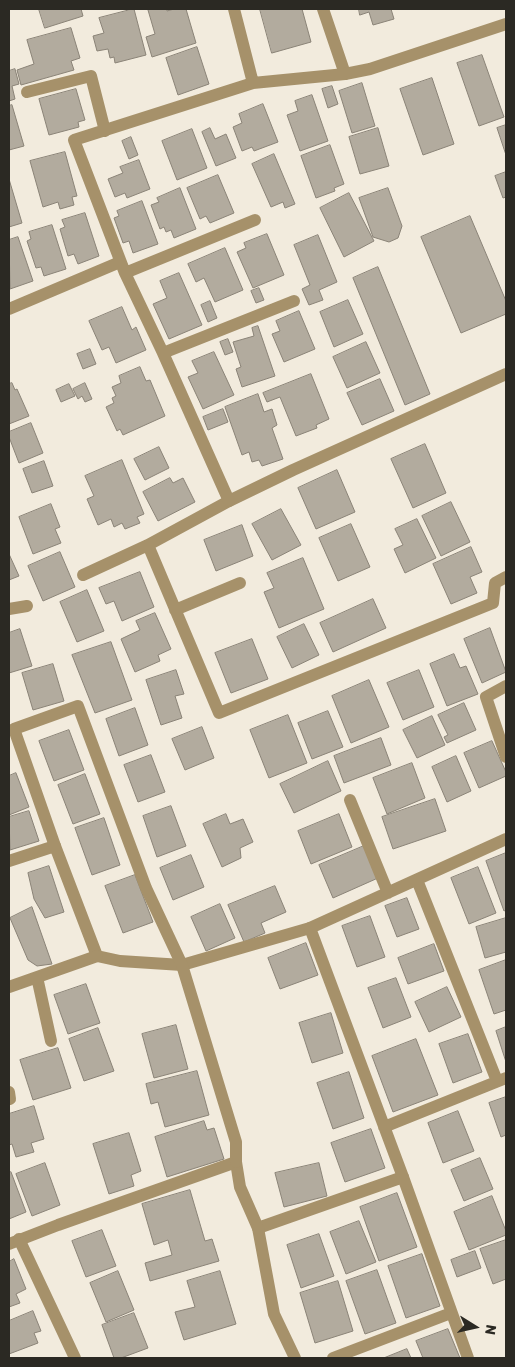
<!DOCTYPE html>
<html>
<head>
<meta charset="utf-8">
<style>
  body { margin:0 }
  #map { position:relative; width:515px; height:1367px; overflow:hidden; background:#f2ebdd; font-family:Rubik,sans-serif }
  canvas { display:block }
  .frame { position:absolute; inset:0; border:10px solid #2b2923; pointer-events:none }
  .north { position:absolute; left:450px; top:1302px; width:50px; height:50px; -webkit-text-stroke:4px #f2ebdd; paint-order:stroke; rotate:100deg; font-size:14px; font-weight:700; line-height:20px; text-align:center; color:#2b2923 }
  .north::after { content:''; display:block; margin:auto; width:18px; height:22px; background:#2b2923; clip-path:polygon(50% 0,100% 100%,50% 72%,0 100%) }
</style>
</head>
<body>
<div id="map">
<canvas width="515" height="1367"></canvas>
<div class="frame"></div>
<div class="north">N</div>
</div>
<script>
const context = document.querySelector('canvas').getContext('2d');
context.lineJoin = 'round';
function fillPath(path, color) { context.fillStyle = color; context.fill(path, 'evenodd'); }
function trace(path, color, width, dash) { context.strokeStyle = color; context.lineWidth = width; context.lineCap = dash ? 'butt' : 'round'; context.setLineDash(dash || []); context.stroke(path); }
const building = new Path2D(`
  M39,9H81L83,16L45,28Z
  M134,9L146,55L115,63L114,57L110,58L108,49L97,51L93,36L104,33L99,18Z
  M152,9H167V11L174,9H186L196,43L152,57L146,37L155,34L148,10Z
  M260,9H302L311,42L272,53Z
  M359,9H391L394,19L373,25L369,12L360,15Z
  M71,28L80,58L71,61L74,70L21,85L17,70L34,64L27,40Z
  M197,47L209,84L178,95L166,58Z
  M482,55L504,117L479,126L457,63Z
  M15,69L19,84L12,86L15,99L9,101V71Z
  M432,78L454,144L423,155L400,89Z
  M362,83L375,126L352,133L339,91Z
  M332,86L338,104L328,108L322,89Z
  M76,89L85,120L78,122L79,127L49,135L39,99Z
  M312,95L328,141L300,151L287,115L298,111L295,101Z
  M263,104L278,142L254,151L252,147L242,151L233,127L242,123L239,114Z
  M12,105L24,146L9,150V106Z
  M506,125V155L497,128Z
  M210,128L215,139L226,134L236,158L216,166L202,132Z
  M378,128L389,166L360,174L349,137Z
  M192,129L207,168L177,180L162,141Z
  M131,137L138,155L129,159L122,141Z
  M330,145L344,184L334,188L335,191L316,198L301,156Z
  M65,152L77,196L72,197L74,205L60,209L58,202L43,207L30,161Z
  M274,154L295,204L285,208L283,202L271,207L252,164Z
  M139,160L150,189L127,198L125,193L115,197L108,179L123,173L120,167Z
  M506,172V197L503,198L495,176Z
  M218,175L234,213L210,223L206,216L200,219L187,188Z
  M9,179L22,223L9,227Z
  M180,188L196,229L174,238L171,230L166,232L164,227L160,229L151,205L159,202L157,198Z
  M388,188L402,226L398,238L389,242L373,237L359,198Z
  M349,193L374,241L344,257L320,208Z
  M142,201L158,244L133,253L129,241L123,243L114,218L119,216L117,211Z
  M85,213L99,256L78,264L74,254L68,256L60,229L65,227L62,220Z
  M470,216L506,301V314L461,333L421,237Z
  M52,225L66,269L44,276L41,267L36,268L27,241L31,239L29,232Z
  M267,234L284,275L253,288L237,252L246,248L244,243Z
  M318,235L337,282L319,290L323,300L309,305L302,289L310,285L294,245Z
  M18,237L33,281L10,289L9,240Z
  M225,248L243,290L215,302L204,278L196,282L188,264Z
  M378,267L430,394L405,405L353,278Z
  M179,273L202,325L169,339L153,304L167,298L160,281Z
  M259,288L264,300L256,303L251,291Z
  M348,300L363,334L334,347L320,312Z
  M210,301L217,318L208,322L201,305Z
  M122,307L132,330L136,327L146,350L116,363L109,347L102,350L89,321Z
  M299,311L315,349L284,362L272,334L280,331L276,321Z
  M258,326L275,376L242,387L236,369L241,367L233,342L254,336L252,328Z
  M228,339L233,352L225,355L220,342Z
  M366,342L380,373L347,388L333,357Z
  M90,349L96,364L83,369L77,354Z
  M214,352L234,395L203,409L188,377L198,373L192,361Z
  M140,367L146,381L150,380L165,416L123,435L120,429L117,431L106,407L114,403L112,398L116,396L112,387L121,383L119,376Z
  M311,374L329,419L316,425L317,428L296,436L280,397L267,402L263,393Z
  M380,379L394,411L362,425L347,393Z
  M12,383L15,390L17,389L29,416L9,424V384Z
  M85,383L92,399L85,402L82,396L78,399L73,389Z
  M69,384L75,396L61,402L56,390Z
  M258,394L264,412L272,409L277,425L272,428L283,459L262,466L259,460L252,462L249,452L242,455L225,407Z
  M223,409L228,422L208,430L203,417Z
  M31,423L43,453L19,463L9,437V432Z
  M425,444L446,493L413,508L391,459Z
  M159,447L169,468L145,480L134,459Z
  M122,460L144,514L137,517L140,523L125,529L122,523L114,527L111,519L98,525L87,499L94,496L85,476Z
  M44,461L53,486L32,493L23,469Z
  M337,470L355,512L316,529L298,488Z
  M170,478L173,483L183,478L195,502L158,521L143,492Z
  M451,502L470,542L441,556L422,516Z
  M51,504L60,527L55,529L61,543L33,554L19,517Z
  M281,509L301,545L272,560L252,524Z
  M417,519L436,558L405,573L394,549L403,545L395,529Z
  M351,524L370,567L338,581L319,538Z
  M242,525L253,556L216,571L204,540Z
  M471,547L482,572L470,577L477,593L451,604L433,564Z
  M60,552L75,587L43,601L28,566Z
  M9,554L19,576L9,580Z
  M303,558L324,609L279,628L264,592L274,588L267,573Z
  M140,572L154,607L122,621L114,601L106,604L99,588Z
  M87,590L104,631L77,642L60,602Z
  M373,599L386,628L333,652L320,623Z
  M155,613L171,649L158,655L160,661L135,672L121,639L140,630L136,621Z
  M304,624L319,655L292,668L277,637Z
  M490,628L506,672L482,683L464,639Z
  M20,629L32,666L9,673V633Z
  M252,639L268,679L231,693L215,653Z
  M111,642L132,700L95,713L72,655Z
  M454,654L460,668L466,666L478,694L447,706L430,664Z
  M53,664L64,701L33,710L22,673Z
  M176,670L184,694L175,696L182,718L161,725L146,680Z
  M419,670L434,707L403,720L387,683Z
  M369,680L389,727L351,743L332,696Z
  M464,703L476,730L447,743L444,737L448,735L438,715Z
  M135,708L148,745L119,756L106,719Z
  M328,711L343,747L312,759L298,723Z
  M288,715L307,763L269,778L250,730Z
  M432,716L445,745L417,758L403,730Z
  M202,727L214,758L185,770L172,739Z
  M69,730L84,770L54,781L39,741Z
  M381,738L391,765L344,783L334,756Z
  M492,741L506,772V776L479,788L464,753Z
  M151,755L165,792L138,802L124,765Z
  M456,756L471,791L447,802L432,767Z
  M328,761L341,791L294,813L280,784Z
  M412,763L425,798L387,814L373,778Z
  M16,773L29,807L9,815V776Z
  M85,774L100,814L73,824L58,785Z
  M435,799L446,831L393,849L382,817Z
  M171,806L186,846L157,857L143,816Z
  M29,811L39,841L10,850L9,817Z
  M226,814L230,824L243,819L253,842L240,848L241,858L222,867L203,824Z
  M339,814L352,847L311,864L298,831Z
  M104,818L120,865L92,875L75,828Z
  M364,846L378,878L333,898L319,865Z
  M506,853V910L504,911L486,861Z
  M191,855L204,887L173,900L160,868Z
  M49,866L64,912L45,918L34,899L28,873Z
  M478,867L496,913L469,924L451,878Z
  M135,875L153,922L123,933L105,886Z
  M275,886L286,912L261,923L265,933L244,942L228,905Z
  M407,898L419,929L397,937L385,906Z
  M220,904L235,938L206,951L191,917Z
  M32,907L52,964L37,966L28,960L10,918Z
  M370,916L385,957L357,967L342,926Z
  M506,918V952L485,958L476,927Z
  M306,943L318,975L280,989L268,958Z
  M434,944L444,971L408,984L398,958Z
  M506,960V1010L494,1014L479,970Z
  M396,978L411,1017L383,1028L368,988Z
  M86,984L100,1023L68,1034L54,995Z
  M447,987L461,1017L429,1032L415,1002Z
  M331,1013L343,1053L312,1063L299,1023Z
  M176,1025L188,1069L154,1078L142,1034Z
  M506,1027V1062L496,1031Z
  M98,1028L114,1071L84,1081L69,1039Z
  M468,1034L482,1072L453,1083L439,1044Z
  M416,1039L438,1095L393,1112L372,1056Z
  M58,1048L71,1088L33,1100L20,1060Z
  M197,1071L209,1115L165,1127L158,1102L151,1104L146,1084Z
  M349,1072L364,1118L333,1129L317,1083Z
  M506,1097V1135L501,1137L489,1103Z
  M34,1106L44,1139L31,1143L34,1152L16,1157L12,1144L9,1145V1114Z
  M458,1111L474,1151L443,1163L428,1123Z
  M204,1121L207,1130L214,1128L224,1159L167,1177L155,1137Z
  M371,1129L385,1168L345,1182L331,1143Z
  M129,1133L141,1171L131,1175L134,1186L109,1194L93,1144Z
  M480,1158L493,1189L464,1201L451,1170Z
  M45,1163L60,1205L32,1216L16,1174Z
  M319,1163L327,1196L284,1207L275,1173Z
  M11,1172L26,1212L9,1219V1173Z
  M190,1190L205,1241L212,1239L219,1261L150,1281L145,1263L172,1255L168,1240L154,1245L142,1204Z
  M397,1193L417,1247L379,1261L360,1207Z
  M492,1196L506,1231V1235L469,1250L454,1212Z
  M359,1221L376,1262L346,1274L330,1232Z
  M102,1230L116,1266L86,1277L72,1241Z
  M319,1234L334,1276L301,1288L287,1245Z
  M506,1240V1279L493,1284L480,1249Z
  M475,1251L481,1268L457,1277L451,1260Z
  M422,1254L440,1306L406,1318L388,1266Z
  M14,1259L26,1289L16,1294L20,1303L9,1307V1262Z
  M377,1270L396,1323L365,1334L346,1281Z
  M118,1271L134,1310L106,1322L90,1283Z
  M220,1271L236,1324L184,1340L175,1312L195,1307L187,1281Z
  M338,1281L353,1331L315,1343L300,1293Z
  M33,1311L41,1331L34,1333L38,1343L9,1354V1321Z
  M134,1313L148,1348L121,1358H114L102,1325Z
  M448,1329L460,1358H423L416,1341Z
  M407,1349L411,1358H384Z`);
fillPath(building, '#b2ab9e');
trace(building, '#8a8377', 1);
trace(new Path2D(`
  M323,9L345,74
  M506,374L293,470L229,501L148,545L219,713L493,603L495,583L506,577
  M83,575L148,545
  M175,610L240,583
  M9,861L55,846L97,956L120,961L182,965L310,928
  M9,1244L58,1225L236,1162L240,1187L258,1228L403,1177`), '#a6916a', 12);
trace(new Path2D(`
  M234,9L253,83
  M27,92L91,76L105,131
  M125,273L255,220
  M9,309L120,262
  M163,353L294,301
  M229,501L163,353L125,273L74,140L253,83L345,74L370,69L506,24
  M9,609L27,606
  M506,686L486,697L506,757
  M350,800L388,893
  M55,846L14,729L78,706L146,888L182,965L236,1142V1162
  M417,880L497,1081
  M37,977L51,1041
  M9,987L97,956
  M9,1092L10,1099
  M384,1127L506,1078
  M258,1228L274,1314L295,1358
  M19,1239L75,1358
  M333,1358L451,1313
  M468,1358L403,1177L310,928L506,839`), '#a6916a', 12);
</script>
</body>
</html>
